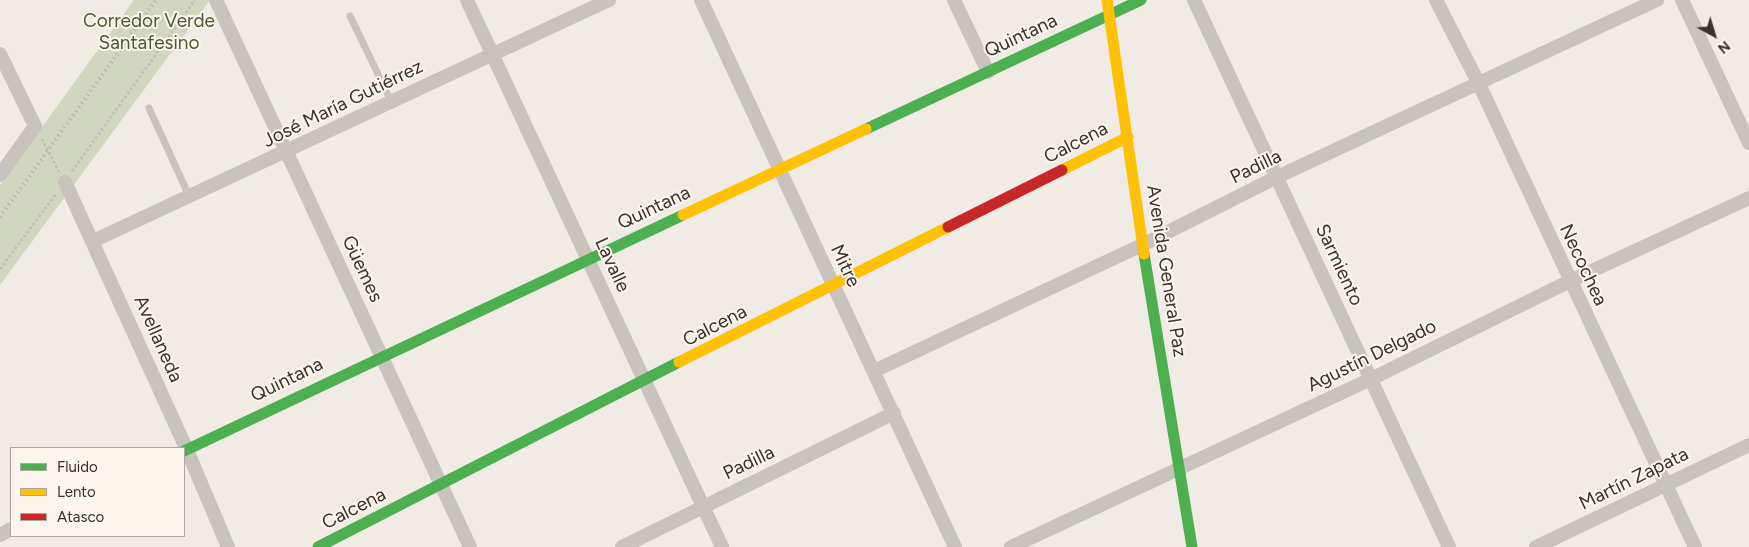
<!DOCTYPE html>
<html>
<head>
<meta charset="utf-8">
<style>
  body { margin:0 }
  #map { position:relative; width:1749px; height:547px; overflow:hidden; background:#f0ebe5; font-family:Figtree,sans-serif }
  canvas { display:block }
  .legend { position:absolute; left:10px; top:447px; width:175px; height:90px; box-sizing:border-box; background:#fbf5ee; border:1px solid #aea6a0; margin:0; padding:6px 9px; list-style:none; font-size:15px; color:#3b302b }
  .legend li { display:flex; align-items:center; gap:10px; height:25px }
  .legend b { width:25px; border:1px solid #aea6a0 }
  .north { position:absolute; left:1689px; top:10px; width:50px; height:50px; -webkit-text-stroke:4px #fbf5ee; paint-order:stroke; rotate:141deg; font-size:14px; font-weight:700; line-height:20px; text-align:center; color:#3b302b }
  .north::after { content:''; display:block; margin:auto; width:18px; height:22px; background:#3b302b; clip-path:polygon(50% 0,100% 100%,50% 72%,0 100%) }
</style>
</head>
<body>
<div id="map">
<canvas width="1749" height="547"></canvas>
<ul class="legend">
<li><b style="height:6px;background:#4caf50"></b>Fluido</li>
<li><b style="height:6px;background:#ffc107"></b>Lento</li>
<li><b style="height:6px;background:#c62828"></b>Atasco</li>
</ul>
<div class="north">N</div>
</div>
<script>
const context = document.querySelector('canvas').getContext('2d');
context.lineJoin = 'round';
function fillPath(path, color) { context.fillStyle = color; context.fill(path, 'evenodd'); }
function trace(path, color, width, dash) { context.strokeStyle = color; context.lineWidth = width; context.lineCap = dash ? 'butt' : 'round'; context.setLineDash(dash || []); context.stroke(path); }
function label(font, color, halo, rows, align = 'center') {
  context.font = font + ' Figtree,sans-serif'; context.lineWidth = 4; context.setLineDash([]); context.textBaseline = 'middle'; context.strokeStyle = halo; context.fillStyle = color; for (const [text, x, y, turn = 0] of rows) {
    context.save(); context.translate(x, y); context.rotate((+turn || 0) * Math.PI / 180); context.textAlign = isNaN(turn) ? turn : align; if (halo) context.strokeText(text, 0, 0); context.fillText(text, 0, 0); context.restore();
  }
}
fillPath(new Path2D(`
  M134,0H210L0,285V185Z`), '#d1d6bf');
trace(new Path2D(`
  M42,139L59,172
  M72,171L195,0
  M0,269L56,194`), '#c2bbb6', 2.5, [2.5, 2.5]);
trace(new Path2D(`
  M350,16L391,101
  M149,108L189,196`), '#c9c3be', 7);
trace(new Path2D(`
  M216,0L470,547
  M467,0L722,547
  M701,0L955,547
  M954,0L988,72
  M1194,0L1449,547
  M1436,0L1479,84L1695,547
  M1682,0L1749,143
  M0,54L35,126L0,175
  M65,182L187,450L228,547
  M93,241C265,162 436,79 609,0
  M874,371L1142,245L1277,177L1657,0
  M0,535L11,529
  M622,547L894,413
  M1011,547L1371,379L1570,281L1749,198
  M1536,547L1749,445`), '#c9c3be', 14);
trace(new Path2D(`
  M866,129L1141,0
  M1144,254L1192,547
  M184,451L683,215
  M318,547L679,362`), '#4caf50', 11);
trace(new Path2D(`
  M1107,0L1144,254
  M1062,170L1128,137
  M683,215L866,129
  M679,362L948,227`), '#ffc107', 11);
trace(new Path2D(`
  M948,227L1062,170`), '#c62828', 11);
trace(new Path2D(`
  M0,217L156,0`), '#b1aca8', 4, [1, 4]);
label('19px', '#4a5a2e', '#fbf5ee', [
  ["Corredor Verde",149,21],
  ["Santafesino",149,43]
]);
label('19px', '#3b302b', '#fbf5ee', [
  ["Quintana",1021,36,-25],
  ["José María Gutiérrez",343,104,-26],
  ["Calcena",1076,143,-27],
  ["Padilla",1256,167,-26],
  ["Quintana",654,208,-25],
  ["Lavalle",612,265,65],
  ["Sarmiento",1339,265,65],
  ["Necochea",1583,265,65],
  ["Mitre",845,266,65],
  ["Güemes",362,269,65],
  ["Avenida General Paz",1166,271,81],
  ["Calcena",715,326,-27],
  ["Avellaneda",158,339,66],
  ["Agustín Delgado",1372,356,-26],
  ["Quintana",287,380,-26],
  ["Padilla",749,463,-26],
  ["Martín Zapata",1634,479,-26],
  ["Calcena",354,509,-27]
]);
</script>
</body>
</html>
